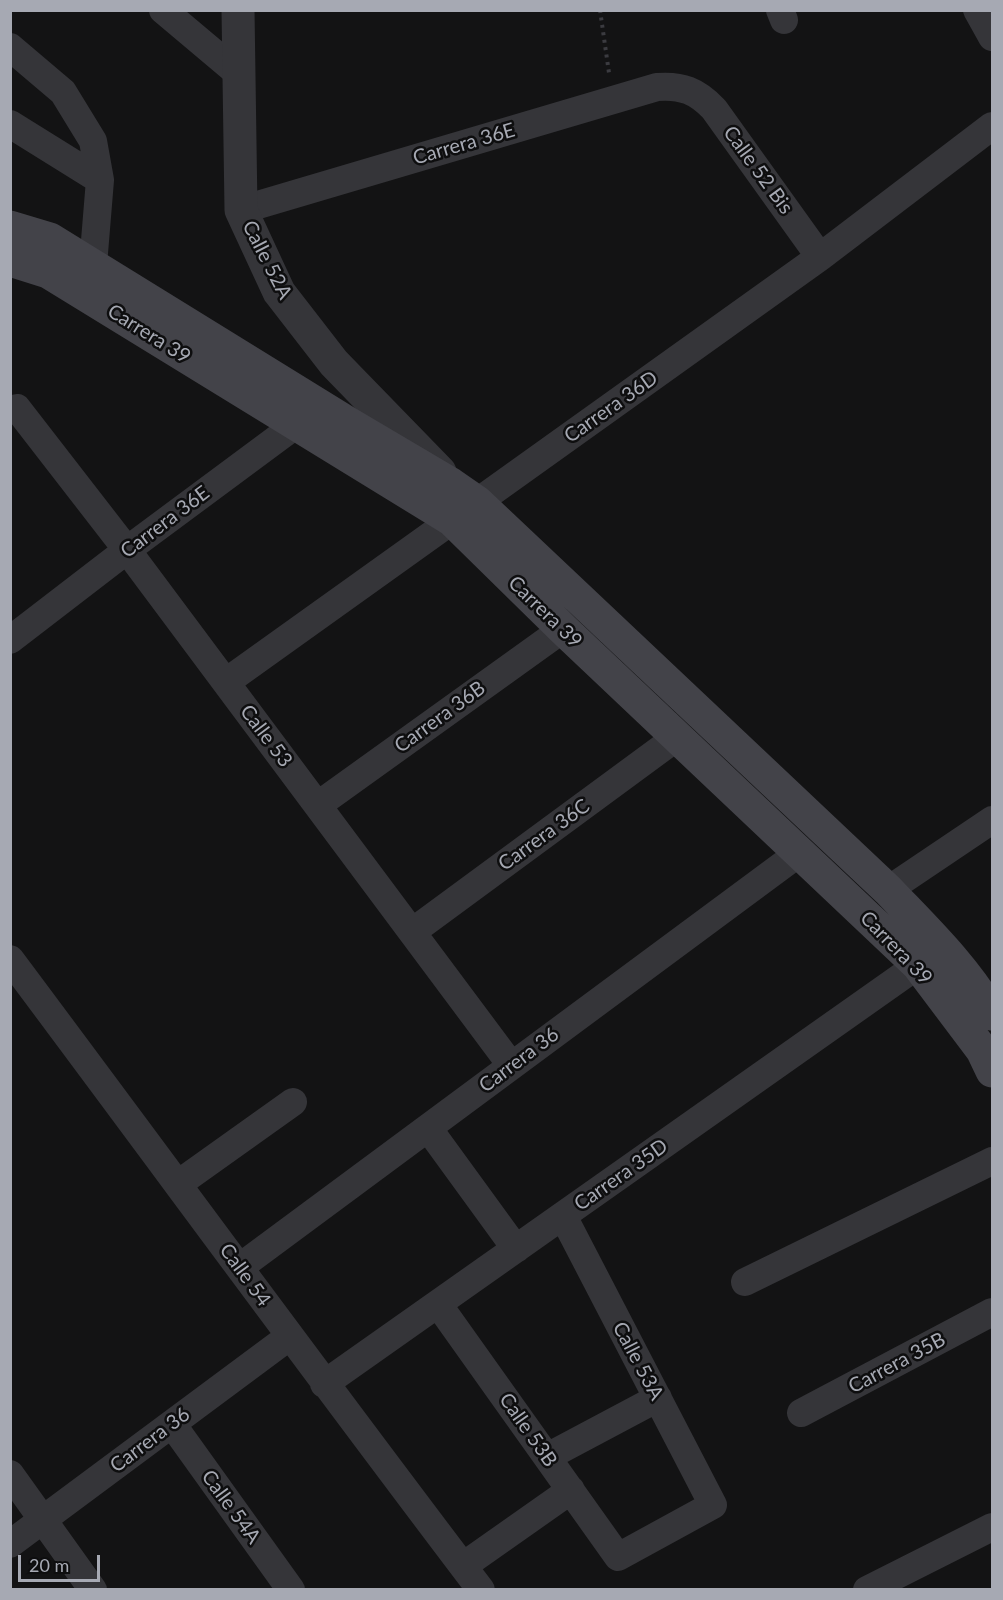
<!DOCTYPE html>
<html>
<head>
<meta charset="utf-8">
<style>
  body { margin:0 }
  #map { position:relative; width:1003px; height:1600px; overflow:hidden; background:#131314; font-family:Lato,sans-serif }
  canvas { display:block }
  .frame { position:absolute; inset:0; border:12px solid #a6a9b3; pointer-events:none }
  .scale { position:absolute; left:18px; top:1555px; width:82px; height:27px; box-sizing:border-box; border:3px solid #a6a9b3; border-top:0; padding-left:8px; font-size:18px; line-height:21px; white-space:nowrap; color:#a6a9b3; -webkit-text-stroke:4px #0e0e0f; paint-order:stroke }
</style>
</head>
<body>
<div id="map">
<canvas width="1003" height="1600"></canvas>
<div class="frame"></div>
<div class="scale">20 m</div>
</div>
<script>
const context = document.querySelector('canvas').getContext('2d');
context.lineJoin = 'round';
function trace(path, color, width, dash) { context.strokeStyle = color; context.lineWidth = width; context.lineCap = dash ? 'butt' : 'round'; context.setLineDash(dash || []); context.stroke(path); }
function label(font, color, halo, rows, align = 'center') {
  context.font = font + ' Lato,sans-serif'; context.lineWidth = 5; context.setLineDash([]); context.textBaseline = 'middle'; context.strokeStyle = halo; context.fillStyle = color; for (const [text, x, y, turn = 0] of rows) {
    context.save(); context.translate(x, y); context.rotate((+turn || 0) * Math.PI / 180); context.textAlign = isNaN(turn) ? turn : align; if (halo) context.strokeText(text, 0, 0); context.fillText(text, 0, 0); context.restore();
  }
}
trace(new Path2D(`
  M600,10L609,73`), '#3b3b40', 4, [3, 4.5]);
trace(new Path2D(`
  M163,10L239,74
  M780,10L784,20
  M977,10L992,37
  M10,47L63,92L93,141L100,180L93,265
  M10,124L100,180
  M241,210L657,87C682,85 697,91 714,109L820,257
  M17,408L127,550L511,1065
  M10,640L127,550L313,412
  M226,682L820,257L992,126
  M318,805L563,629
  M888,890L992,820
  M412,932L677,737
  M10,959C167,1169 322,1381 481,1590
  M428,1128L516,1249
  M178,1184L293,1102
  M240,1267L799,853
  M745,1282L992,1161
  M438,1304L618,1557L713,1505L563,1216
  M324,1384L918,965
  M801,1413L992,1312
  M172,1424L291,1590
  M547,1457L658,1398
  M10,1474L93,1590
  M10,1544L290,1336
  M463,1566L571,1490
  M867,1590L992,1527`), '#353539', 28);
trace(new Path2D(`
  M238,10L241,210L279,292L334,363L440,472`), '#353539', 33);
trace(new Path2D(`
  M10,227L50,239L348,423L451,484L477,502L888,890C925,929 965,967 992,1014
  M10,260L48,272L452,520L563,629L918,965L982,1050L992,1071`), '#434349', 33);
label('20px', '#a6a9b3', '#0e0e0f', [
  ["Carrera 36E",464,144,-16],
  ["Calle 52 Bis",758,170,54],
  ["Calle 52A",267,260,63],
  ["Carrera 39",149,334,32],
  ["Carrera 36D",611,407,-35],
  ["Carrera 36E",165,522,-37],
  ["Carrera 39",545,612,44],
  ["Carrera 36B",440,717,-36],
  ["Calle 53",266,736,53],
  ["Carrera 36C",544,835,-36],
  ["Carrera 39",896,948,46],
  ["Carrera 36",519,1060,-37],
  ["Carrera 35D",621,1175,-35],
  ["Calle 54",245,1275,54],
  ["Calle 53A",638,1361,62],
  ["Carrera 35B",897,1363,-28],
  ["Calle 53B",528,1430,55],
  ["Carrera 36",150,1440,-37],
  ["Calle 54A",231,1507,54]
]);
</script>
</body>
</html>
